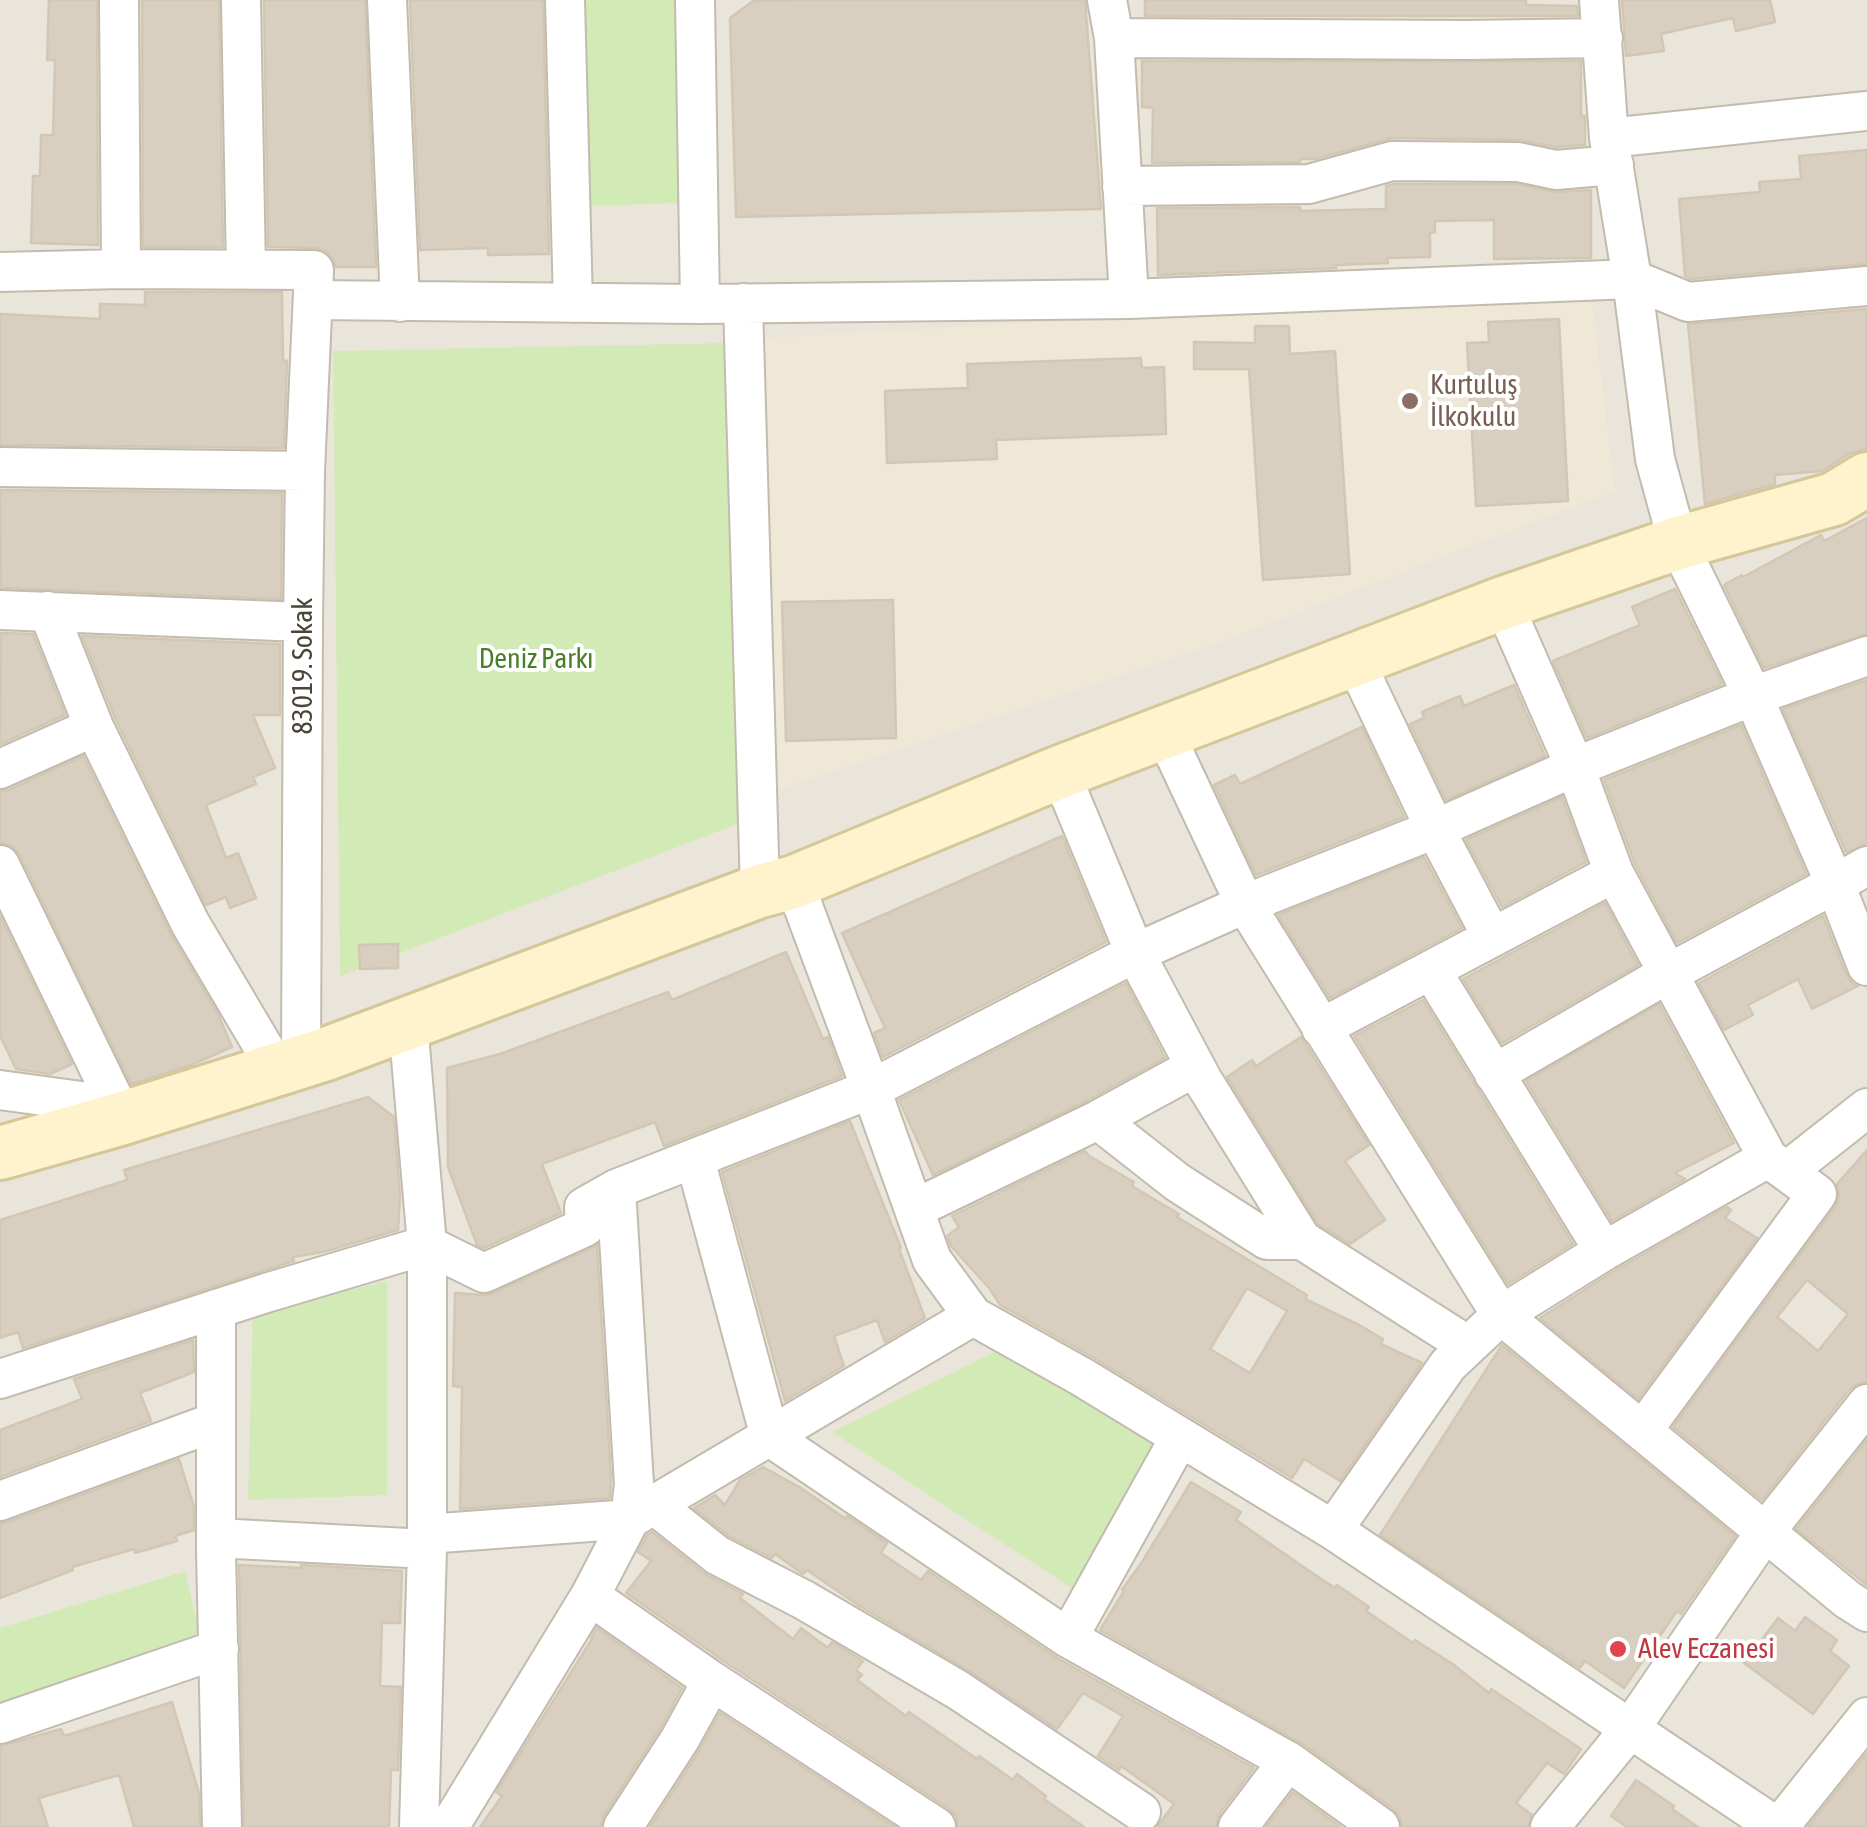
<!DOCTYPE html>
<html>
<head>
<meta charset="utf-8">
<style>
  body { margin:0 }
  canvas { display:block; background:#f6f3ec }
</style>
</head>
<body>
<canvas width="1867" height="1827"></canvas>
<script>
const context = document.querySelector('canvas').getContext('2d');
context.lineJoin = 'round';
function fillPath(path, color) { context.fillStyle = color; context.fill(path, 'evenodd'); }
function trace(path, color, width, dash) { context.strokeStyle = color; context.lineWidth = width; context.lineCap = dash ? 'butt' : 'round'; context.setLineDash(dash || []); context.stroke(path); }
function label(font, color, halo, rows, align = 'center') {
  context.font = font + ' "Asap Condensed",sans-serif'; context.lineWidth = 8; context.setLineDash([]); context.textBaseline = 'middle'; context.strokeStyle = halo; context.fillStyle = color; for (const [text, x, y, turn = 0] of rows) {
    context.save(); context.translate(x, y); context.rotate((+turn || 0) * Math.PI / 180); context.textAlign = isNaN(turn) ? turn : align; if (halo) context.strokeText(text, 0, 0); context.fillText(text, 0, 0); context.restore();
  }
}
fillPath(new Path2D(`
  M0,0H1867V1827H0V1703L200,1632L185,1571L0,1628Z`), '#eae5da');
fillPath(new Path2D(`
  M1591,292L1615,491L1231,638L779,790L764,338Z`), '#efe8d6');
fillPath(new Path2D(`
  M577,0H676L680,203L587,206Z
  M728,343L740,823L340,976L333,351Z
  M387,1281V1495L248,1500L253,1313Z
  M995,1352L1157,1443L1075,1590L832,1432Z
  M185,1571L200,1633L0,1703V1628Z`), '#d2eab5');
const building = new Path2D(`
  M49,0H97L98,245L31,243L33,176H40L41,135H53L55,60H47Z
  M142,0H219L223,247H143Z
  M264,0H365L376,267H336L333,259L326,251L315,248L268,247Z
  M410,0H543L549,254L488,255V248L420,250Z
  M809,0H1085L1101,209L736,217L730,18L753,1Z
  M1145,0H1526V5L1577,6L1578,16H1145Z
  M1622,0H1770L1775,22L1736,31L1733,18L1696,26L1661,34L1664,51L1626,56Z
  M1142,61H1581V116H1585V145L1557,147L1518,140L1392,138L1315,159H1300V162L1152,163L1153,108L1142,107Z
  M1867,150V264L1691,279L1685,276L1679,199L1760,192L1759,182L1801,179L1799,156Z
  M1395,184H1516L1557,192L1591,190V258L1494,259V220L1435,221V232L1430,233V257L1387,258L1388,263L1336,265V268L1158,275L1157,208L1300,207V211L1386,209V186Z
  M145,292H282L283,360L287,361L284,448L0,445V314L100,319V304L145,305Z
  M1867,309V449L1851,453L1822,471L1775,475V484L1705,504L1688,324Z
  M1559,319L1568,501L1476,506L1467,343L1489,342L1488,322Z
  M1255,326H1289L1290,354L1335,351L1350,574L1263,580L1249,369H1194V342L1255,343Z
  M1141,358L1142,368L1164,367L1166,434L996,440L997,459L887,463L885,391L968,388L967,364Z
  M0,490L282,493L281,599L1,588Z
  M1867,518V634L1764,668L1724,585L1742,575L1743,577L1821,535L1824,541Z
  M1675,589L1722,684L1587,738L1553,661L1640,625L1632,607Z
  M893,600L896,738L786,741L782,602Z
  M1,633L33,634L65,715L0,744Z
  M82,636L280,644V715H253L275,768L253,777L256,784L206,805L226,858L238,853L256,898L230,908L226,897L206,905L115,718Z
  M1867,680V844L1846,852L1783,709Z
  M1514,685L1545,756L1446,800L1410,724L1424,718L1422,712L1460,696L1464,706Z
  M1741,725L1806,874L1677,943L1635,864L1604,780Z
  M1362,727L1404,817L1256,875L1214,785L1235,775L1240,784Z
  M83,756L170,933L218,1014L232,1047L191,1065L131,1084L20,855L12,846L0,843V791L9,790Z
  M1562,797L1586,862L1502,907L1466,840Z
  M1062,836L1106,942L883,1057L874,1033L885,1028L842,933Z
  M1424,857L1462,928L1330,998L1278,915Z
  M1605,903L1638,965L1502,1043L1463,979Z
  M0,916L72,1064L50,1074L16,1069L0,1036Z
  M1823,916L1846,974L1852,983L1858,986L1812,1009L1798,979L1748,1005L1753,1015L1724,1030L1699,983Z
  M398,944V968L360,969L359,945Z
  M786,952L823,1039L828,1037L842,1076L664,1146L655,1122L542,1164L561,1213L484,1248L477,1245L448,1167L447,1068L500,1054L668,992L672,1000Z
  M1126,983L1165,1058L1088,1100L933,1175L899,1100Z
  M1423,1000L1573,1244L1508,1284L1354,1036Z
  M1659,1004L1734,1143L1675,1173L1685,1179L1612,1221L1526,1081Z
  M1301,1037L1369,1145L1345,1161L1385,1220L1350,1244L1318,1224L1227,1077L1252,1060L1256,1066Z
  M368,1097L394,1117L400,1196L398,1230L323,1252L293,1257L294,1261L23,1348L18,1332L0,1338V1220L127,1180L124,1170Z
  M850,1121L901,1248L899,1249L925,1318L885,1342L877,1320L834,1336L844,1366L785,1401L722,1172Z
  M1867,1150V1382L1858,1384L1849,1390L1762,1500L1673,1427L1835,1207L1839,1196L1837,1184ZM1807,1280L1848,1314L1818,1351L1777,1317Z
  M1085,1151L1089,1156L1134,1182L1132,1186L1179,1214L1177,1217L1307,1295L1305,1299L1359,1325L1383,1339L1381,1344L1422,1363L1340,1481L1304,1459L1292,1478L1094,1358L1000,1305L990,1289L951,1246L947,1236L959,1227L952,1216ZM1247,1288L1287,1311L1250,1373L1210,1349Z
  M1727,1207L1731,1210L1725,1218L1757,1238L1638,1399L1540,1318L1616,1270Z
  M597,1245L611,1478L610,1498L460,1509L462,1387L453,1386L455,1293L484,1295L493,1293Z
  M193,1340L194,1372L140,1393L151,1421L0,1477V1430L82,1399L74,1379Z
  M1502,1345L1735,1536L1681,1614L1677,1611L1624,1688L1585,1661L1580,1668L1380,1535Z
  M1867,1440V1585L1796,1529Z
  M179,1459L194,1507V1530L175,1536L177,1541L135,1553L134,1549L72,1567L73,1570L0,1598V1523L8,1522Z
  M763,1467L801,1488L846,1519L847,1516L887,1543L881,1553L921,1580L928,1571L1057,1658L1254,1768L1220,1813L1216,1827H1157L1174,1804L1121,1766L1119,1770L1098,1756L1123,1716L1083,1693L1057,1729L969,1671L858,1605L807,1570L803,1574L775,1554L772,1558L729,1536L694,1508L715,1495L725,1505L740,1480Z
  M1191,1482L1241,1512L1236,1520L1302,1566L1335,1588L1337,1585L1369,1607L1366,1611L1413,1643L1415,1640L1454,1665L1489,1693L1491,1689L1581,1749L1564,1774L1547,1763L1516,1803L1532,1815L1528,1827H1402L1400,1817L1393,1809L1301,1743L1100,1630L1124,1591L1122,1590L1142,1562Z
  M652,1532L703,1573L743,1594L740,1598L793,1639L801,1628L828,1648L832,1642L863,1661L856,1670L862,1675L857,1680L906,1716L909,1712L977,1759L979,1756L1013,1780L1017,1774L1046,1796L1044,1799L1084,1827H958L956,1816L948,1808L725,1662L626,1593L651,1561L638,1552L647,1535Z
  M239,1565L301,1568V1565L402,1571L400,1623H382L380,1686L401,1687L398,1770H391L389,1827H244Z
  M1805,1617L1837,1640L1830,1651L1849,1666L1813,1714L1744,1663L1778,1618L1795,1631Z
  M597,1628L682,1688L661,1727L604,1815L601,1827H480L502,1796L496,1792L592,1639L591,1638Z
  M172,1702L199,1793L200,1827H134L119,1775L39,1798L48,1827H0V1746L61,1729L64,1736Z
  M720,1713L895,1827H650L699,1751Z
  M1867,1753V1827H1808L1810,1824Z
  M1636,1780L1674,1806L1672,1809L1698,1827H1627L1611,1816Z
  M1293,1792L1341,1827H1266Z`);
fillPath(building, '#d8cfc1');
trace(building, '#d3c7b4', 2.5);
const street = new Path2D(`
  M119,0L121,269
  M241,0L246,269
  M387,0L400,302
  M565,0L573,303
  M695,0L700,304
  M1107,0L1114,38L1129,299
  M1599,0L1609,138L1632,279L1655,459L1678,543L1753,696L1835,884L1867,866
  M1114,38L1467,40L1603,38
  M1609,138L1867,111
  M1122,186L1309,184L1392,161L1518,162L1556,170L1614,165
  M0,272L121,269L314,270L305,471L303,622L301,1062
  M314,300L700,304L1129,299L1632,279L1688,302L1867,286
  M743,303L760,891
  M0,467L305,471
  M1503,603L1575,767L1614,873L1768,1158L1817,1194L1643,1430
  M0,610L303,622
  M48,611L94,727L190,923L277,1070
  M1354,659L1435,829L1492,937
  M1165,734L1245,904L1501,1315L1848,1600L1867,1612
  M0,769L94,727
  M1060,772L1135,953L1202,1079L1302,1240L1467,1345
  M0,865L123,1118
  M794,882L871,1089L932,1260L973,1316L1082,1377L1333,1530L1777,1827
  M1431,970L1604,1251
  M408,1023L427,1245V1549L419,1827
  M1321,1028L1614,873
  M1494,1074L1669,973L1835,884L1867,966
  M0,1090L118,1106
  M1098,1120L1177,1182L1267,1240H1302
  M695,1159L770,1437L1068,1638L1288,1761L1380,1827
  M1787,1171L1867,1108
  M914,1209L1098,1120L1195,1067
  M216,1309V1551L222,1827
  M0,1379L266,1293L427,1245L484,1273L585,1227L584,1207L616,1189L871,1089L1135,953L1245,904L1435,829L1575,767L1753,696L1867,656
  M0,1501L215,1422
  M653,1504L717,1555L804,1600L958,1690L1141,1812
  M1333,1530L1448,1365L1501,1315L1604,1251L1768,1158
  M427,1534L630,1519L973,1316
  M216,1538L427,1549
  M590,1596L712,1681L936,1827
  M1068,1638L1180,1437
  M0,1724L219,1649
  M449,1827L590,1596L630,1519L634,1484L616,1189
  M623,1827L680,1739L712,1681
  M1238,1827L1288,1761
  M1550,1827L1630,1729L1765,1532L1867,1404
  M1779,1827L1867,1717`);
const secondary = new Path2D(`
  M0,1153L123,1118L326,1054L760,891L794,882L1060,772L1503,603L1678,543L1834,499L1867,479`);
trace(street, '#c2bbae', 42);
trace(secondary, '#d6c79b', 58);
trace(street, '#fff', 38);
trace(secondary, '#fff3cd', 52);
for (const [x, y, r, color] of [
  [1410,401,10,"#8d6e63"],
  [1618,1649,10,"#e0444e"]
]) { const dot = new Path2D(); dot.arc(x, y, r, 0, 2 * Math.PI); context.fillStyle = color; context.fill(dot); trace(dot, '#fff', 4); }
label('28px', '#785e54', '#fff', [
  ["Kurtuluş",1430,385],
  ["İlkokulu",1430,417]
], 'left');
label('28px', '#4a7f2a', '#fff', [
  ["Deniz Parkı",536,659]
]);
label('28px', '#4b4439', '#fff', [
  ["83019. Sokak",303,666,-90]
]);
label('28px', '#be3a42', '#fff', [
  ["Alev Eczanesi",1638,1649]
], 'left');
</script>
</body>
</html>
